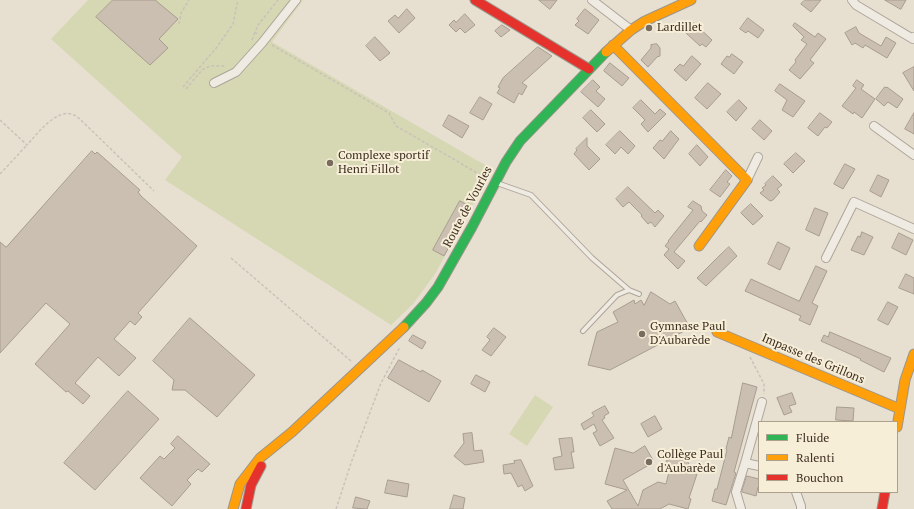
<!DOCTYPE html>
<html>
<head>
<meta charset="utf-8">
<style>
  body { margin:0 }
  #map { position:relative; width:914px; height:509px; overflow:hidden; background:#e7e0d1; font-family:"PT Serif",serif }
  canvas { display:block }
  .legend { position:absolute; left:758px; top:421px; width:140px; height:72px; box-sizing:border-box; background:#f7eed8; border:1px solid #ada18e; margin:0; padding:5px 7px; list-style:none; font-size:12px; color:#3d2e20 }
  .legend li { display:flex; align-items:center; gap:8px; height:20px }
  .legend b { width:20px; border:1px solid #ada18e }
</style>
</head>
<body>
<div id="map">
<canvas width="914" height="509"></canvas>
<ul class="legend">
<li><b style="height:5px;background:#30b455"></b>Fluide</li>
<li><b style="height:5px;background:#ff9f0a"></b>Ralenti</li>
<li><b style="height:5px;background:#e5322d"></b>Bouchon</li>
</ul>
</div>
<script>
const context = document.querySelector('canvas').getContext('2d');
context.lineJoin = 'round';
function fillPath(path, color) { context.fillStyle = color; context.fill(path, 'evenodd'); }
function trace(path, color, width, dash) { context.strokeStyle = color; context.lineWidth = width; context.lineCap = dash ? 'butt' : 'round'; context.setLineDash(dash || []); context.stroke(path); }
function label(font, color, halo, rows, align = 'center') {
  context.font = font + ' "PT Serif",serif'; context.lineWidth = 4; context.setLineDash([]); context.textBaseline = 'middle'; context.strokeStyle = halo; context.fillStyle = color; for (const [text, x, y, turn = 0] of rows) {
    context.save(); context.translate(x, y); context.rotate((+turn || 0) * Math.PI / 180); context.textAlign = isNaN(turn) ? turn : align; if (halo) context.strokeText(text, 0, 0); context.fillText(text, 0, 0); context.restore();
  }
}
fillPath(new Path2D(`
  M88,0H303L272,42L492,169L435,274L413,304L391,325L165,180L182,157L51,39Z
  M535,395L553,407L527,446L509,434Z`), '#d6d7b3');
const building = new Path2D(`
  M113,0H155L178,19L159,39L168,48L150,65L96,17Z
  M539,0H557L550,9Z
  M805,0H821L811,12L801,4Z
  M885,0H906L901,9Z
  M407,9L415,18L399,33L388,21L395,15L398,18Z
  M585,9L599,20L588,34L575,25L579,21L577,19Z
  M465,14L475,25L465,33L460,28L456,32L449,25L454,20L456,22Z
  M748,18L764,30L758,38L748,31L746,33L740,29Z
  M694,23L712,40L706,47L702,44L700,46L686,33Z
  M795,23L815,37L818,33L826,39L810,60L814,63L800,79L789,70L796,62L795,60L807,44L801,40L804,37L793,26Z
  M502,25L510,30L501,37L495,31Z
  M856,27L859,33L881,46L886,37L896,43L887,58L865,45L863,48L855,43L852,45L845,33Z
  M375,37L390,53L380,61L366,46Z
  M657,44L660,48V56L657,57L648,67L641,60L651,48V45Z
  M538,47L552,56L522,83L527,86L522,95L519,93L514,103L497,93L500,88L498,87L503,78Z
  M732,54L743,62L734,74L721,64L727,56L729,57Z
  M692,56L701,64L686,81L674,70L680,64L683,66Z
  M610,63L629,78L622,86L604,71Z
  M914,67V91L903,73Z
  M593,80L600,87L596,91L605,99L598,107L581,92Z
  M857,80L864,85L861,89L875,99L862,118L854,112L853,114L842,106L856,88L853,86Z
  M708,83L721,94L707,109L695,98Z
  M780,84L805,101L793,117L782,110L787,100L775,91Z
  M885,87L886,88L887,87L903,99L897,108L888,102L884,106L876,99Z
  M480,97L492,104L483,120L470,113Z
  M641,100L655,114L660,109L666,114L648,132L641,124L645,120L633,108Z
  M739,100L747,108L736,121L727,112Z
  M591,110L605,124L597,132L583,118Z
  M820,113L832,122L827,128L825,127L818,136L808,128Z
  M914,113V134L905,129Z
  M449,115L469,126L462,138L443,126Z
  M760,120L772,131L764,140L752,129Z
  M620,131L635,146L628,154L621,147L615,154L606,145Z
  M671,131L679,139L664,159L653,148L660,140L662,141Z
  M587,138V146L600,159L589,170L574,154L577,150L576,149Z
  M697,145L708,157L700,166L689,154Z
  M92,151L95,154L97,152L140,190L138,192L141,196L197,246L138,313L142,317L135,325L130,321L114,339L136,358L119,376L98,357L75,383L90,396L83,404L68,391L66,392L35,364L70,324L46,303L0,353V242L6,247Z
  M796,153L805,161L793,173L784,164Z
  M845,164L855,169L843,189L834,184Z
  M726,170L732,176L727,182L730,184L720,197L710,190Z
  M878,175L889,180L881,197L870,191Z
  M773,176L782,185L777,189L780,192L773,200L770,201L760,193L764,190L762,188L766,185L765,184Z
  M628,187L655,213L658,210L664,216L655,227L651,222L648,224L641,216L642,215L629,202L623,207L616,199Z
  M460,201L471,207L444,256L433,250Z
  M693,201L701,206L702,211L707,215L701,222L700,221L674,252L685,261L678,269L664,255L669,249L665,246L669,241H668L693,210L688,207Z
  M751,204L763,216L753,225L741,213Z
  M815,208L828,213L819,236L806,230Z
  M862,232L873,237L864,255L851,250L858,236L860,237Z
  M899,233L913,240L906,255L892,248Z
  M778,242L790,248L780,270L768,264Z
  M729,247L737,256L706,286L697,278L717,258Z
  M816,266L827,271L812,303L818,306L810,325L799,320L801,316L745,291L751,279L799,301Z
  M906,274L914,278V294L899,288Z
  M651,292L670,304L675,301L690,328L610,370L588,365L597,332L618,322L613,312L634,300L635,304L641,300L644,305Z
  M888,302L898,307L888,325L878,320Z
  M190,318L255,375L217,417L185,390H172L174,380L153,361Z
  M494,328L506,337L491,356L482,350L490,340L487,337Z
  M830,332L891,358L884,372L860,360L861,359L821,341L824,335L828,337Z
  M413,335L426,342L422,349L409,341Z
  M399,360L421,372L422,370L441,381L429,402L388,378Z
  M476,375L490,382L485,392L471,384Z
  M743,383L757,387L734,472L736,473L726,505L712,501L715,489H717L727,450L726,449L729,437L731,438Z
  M128,391L159,419L95,490L64,463Z
  M792,393L796,404L789,406L792,412L784,415L777,398Z
  M605,406L609,413L604,416L605,418L602,420L614,438L600,446L593,433L597,431L594,424L584,430L581,424L594,416L592,413Z
  M837,407L854,408L853,421L836,420Z
  M655,416L662,429L648,437L641,424Z
  M472,433L474,451L482,450L484,462L465,465L454,456L464,443L463,434Z
  M178,436L210,464L202,472L198,469L187,480L191,484L172,506L140,478L160,456L164,459L175,448L171,444Z
  M572,438L574,452H571L574,468L555,470L553,458L562,456L559,439Z
  M645,446L653,460L648,463L649,465L623,480L638,506L643,490L658,482L666,484L670,468L666,461L682,452L693,471H696L695,474H697L689,498L691,499L688,509L669,504L660,509H612L607,501L627,490L605,484L615,448L633,453Z
  M521,460L533,486L525,491L522,485L518,487L511,473L504,474L503,465L515,463L514,461Z
  M747,476L759,479V487H758L756,496L742,492Z
  M388,480L409,484L407,497L385,493Z
  M454,495L465,498L463,509H450Z
  M356,497L370,501L367,509L353,508Z`);
fillPath(building, '#cbbfb2');
trace(building, '#a89c90', 1);
const lane = new Path2D(`
  M497,183L531,195L592,258L629,290L639,294
  M583,331L617,295L629,290`);
const street = new Path2D(`
  M592,0L631,30
  M852,0L856,5L913,39L914,37
  M214,83L236,72L262,43L296,0
  M874,126L914,155
  M747,180L758,157
  M826,258L854,202L914,229
  M745,463L762,402
  M796,492L801,506V509
  M741,509L736,492L745,463L759,466`);
const fast = new Path2D(`
  M404,327L426,303L438,287L472,227L506,162L520,141L606,52`);
const slow = new Path2D(`
  M613,45L747,180L699,246
  M606,52L631,30L645,21L691,0
  M717,332L900,409
  M897,427L905,380L914,354
  M233,509L240,484L260,458L292,432L404,327`);
const jam = new Path2D(`
  M475,0L589,69
  M246,509L251,485L261,466
  M882,509L885,492`);
trace(lane, '#ada599', 6);
trace(street, '#ada599', 10);
trace(fast, '#9c958a', 11);
trace(slow, '#9c958a', 11);
trace(jam, '#9c958a', 11);
trace(new Path2D(`
  M179,24L181,13L189,0
  M257,34L255,32L258,25L278,0
  M252,40L255,32
  M272,45L389,113L396,126L486,178
  M183,87L217,47L233,24L238,0
  M186,89L202,70L210,66H226
  M0,120L27,145C37,134 57,107 74,115C78,117 81,120 84,123L154,191
  M0,174L27,145
  M231,258L351,361
  M750,357L764,384V394
  M336,509L351,463L381,383L400,347`), '#c8c2b9', 1.5, [3, 2]);
trace(lane, '#efebe3', 4);
trace(street, '#efebe3', 8);
trace(fast, '#30b455', 9);
trace(slow, '#ff9f0a', 9);
trace(jam, '#e5322d', 9);
for (const [x, y, r, color] of [
  [649,28,4,"#786c5e"],
  [330,163,4,"#786c5e"],
  [642,334,4,"#786c5e"],
  [649,462,4,"#786c5e"]
]) { const dot = new Path2D(); dot.arc(x, y, r, 0, 2 * Math.PI); context.fillStyle = color; context.fill(dot); trace(dot, '#f7eed8', 1.5); }
label('12px', '#3d2e20', '#f7eed8', [
  ["Lardillet",657,28],
  ["Complexe sportif",338,156],
  ["Henri Fillot",338,170],
  ["Gymnase Paul",650,327],
  ["D'Aubarède",650,341],
  ["Collège Paul",657,455],
  ["d'Aubarède",657,469]
], 'left');
label('12px', '#3d2e20', '#f7eed8', [
  ["Route de Vourles",468,207,-62],
  ["Impasse des Grillons",813,359,23]
]);
</script>
</body>
</html>
